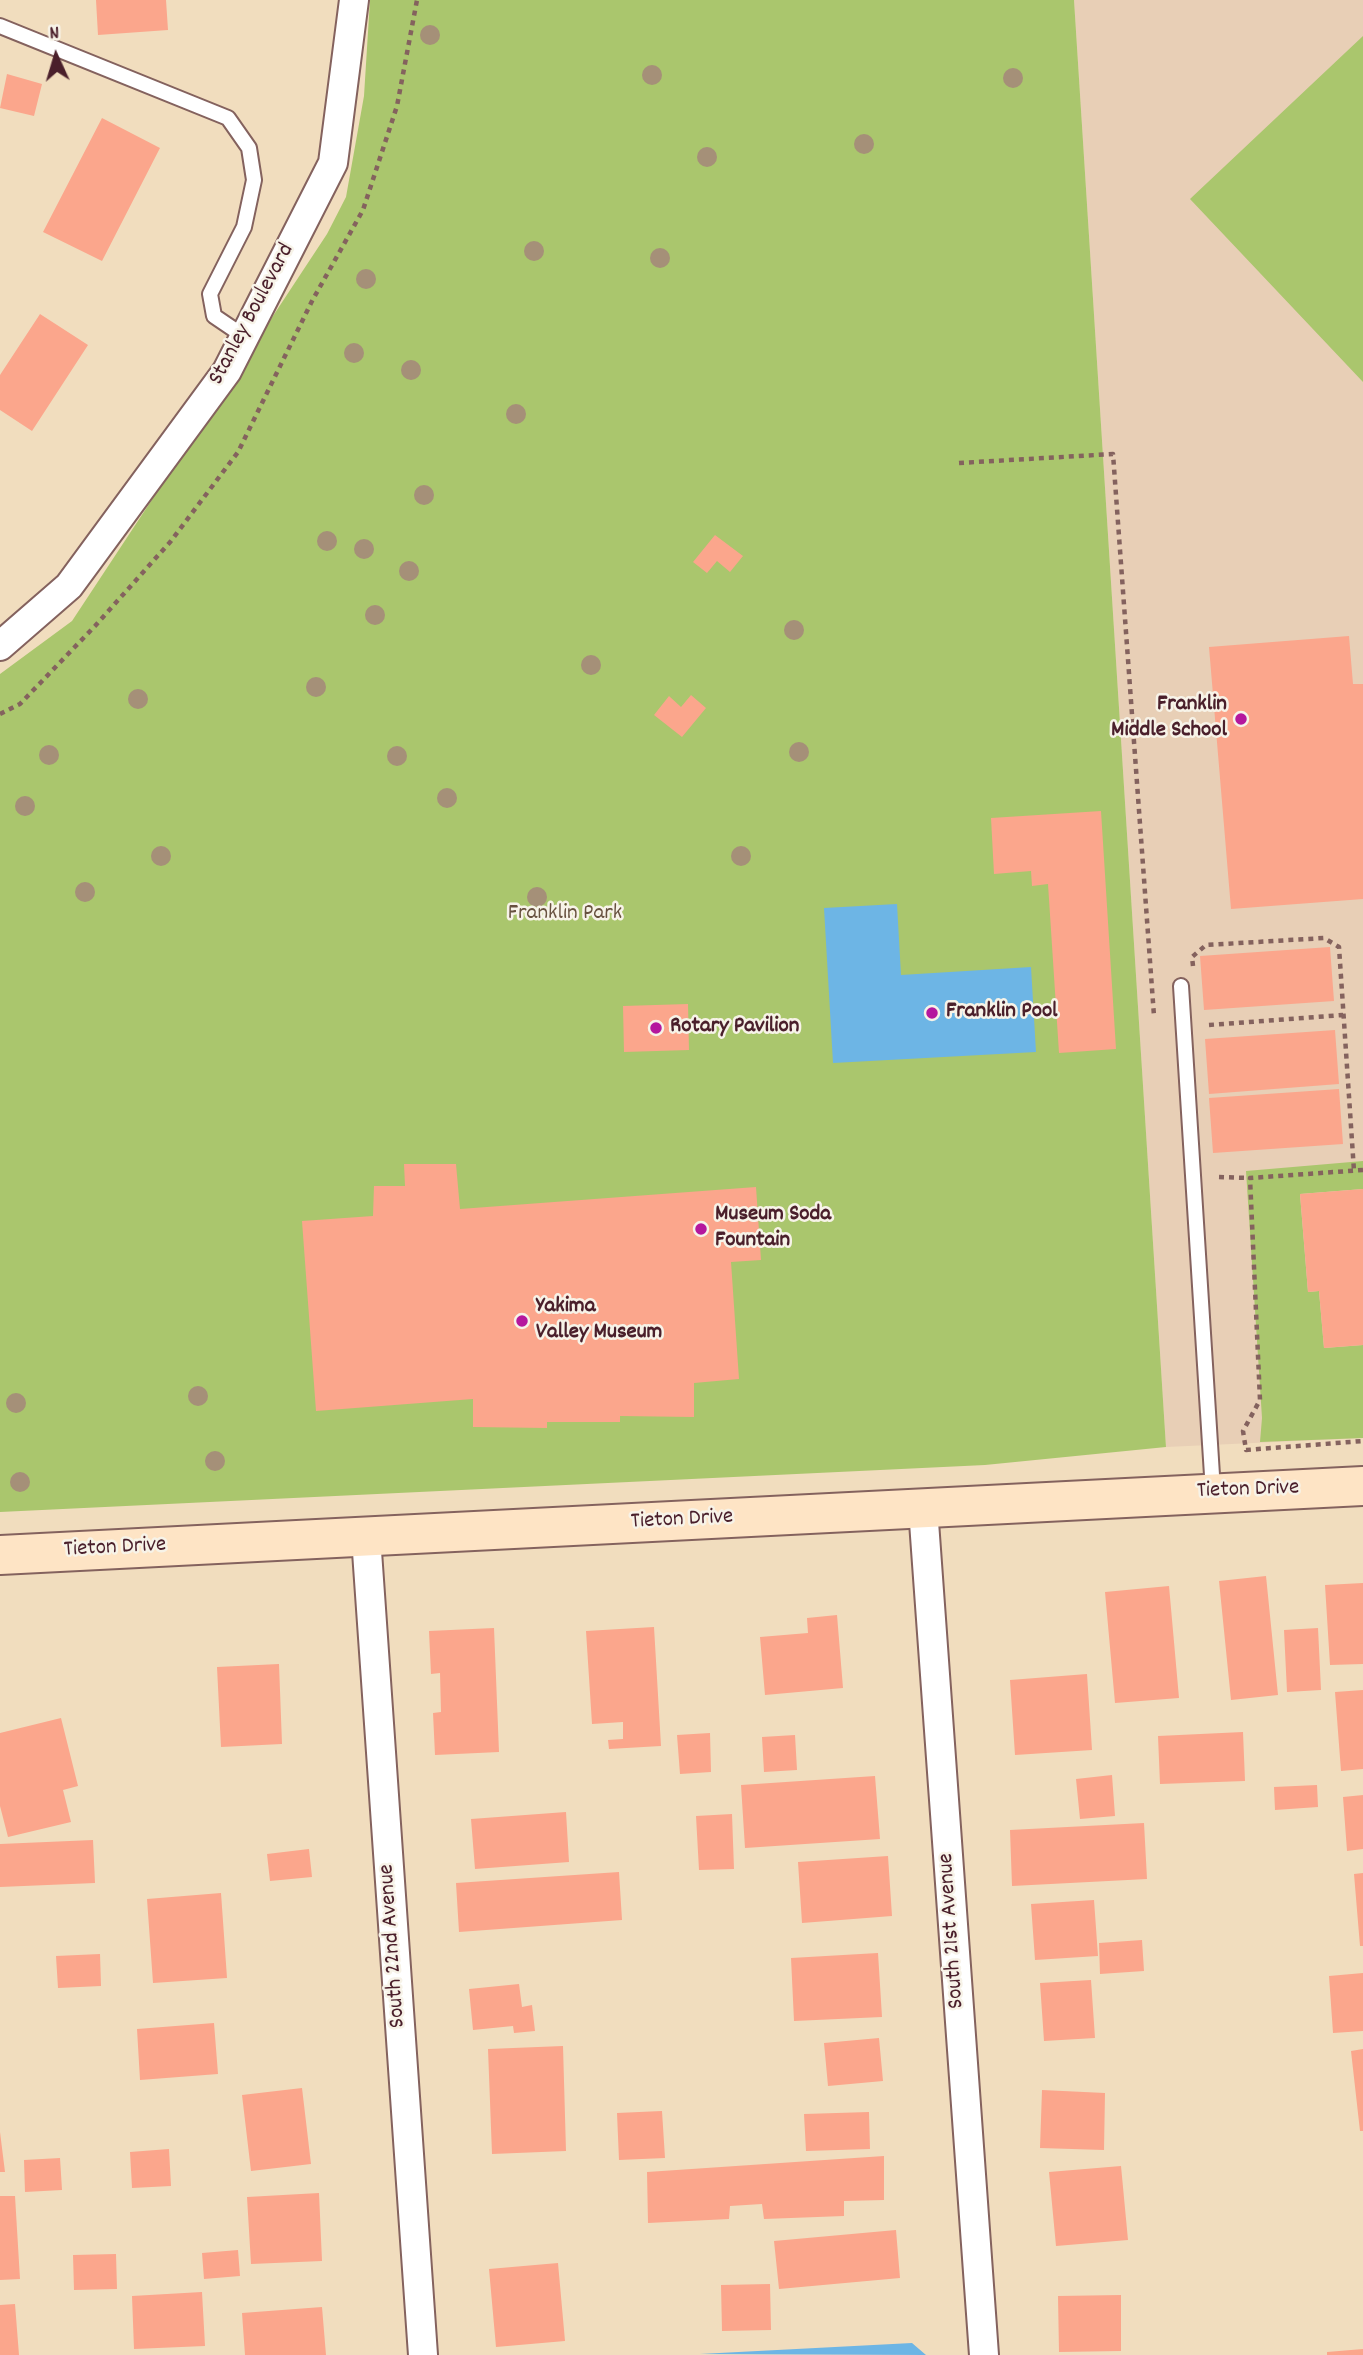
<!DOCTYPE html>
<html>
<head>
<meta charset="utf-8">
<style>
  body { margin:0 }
  #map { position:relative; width:1363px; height:2355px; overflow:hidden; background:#f1ddbe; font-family:Dekko,sans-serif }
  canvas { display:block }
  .north { position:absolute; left:21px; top:21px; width:70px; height:70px; -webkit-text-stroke:5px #f7f3e8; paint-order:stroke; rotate:356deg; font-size:19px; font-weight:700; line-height:28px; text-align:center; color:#4a1f2b }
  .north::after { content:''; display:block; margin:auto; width:24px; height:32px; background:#4a1f2b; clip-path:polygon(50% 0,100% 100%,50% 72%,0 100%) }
</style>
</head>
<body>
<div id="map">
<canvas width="1363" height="2355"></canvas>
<div class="north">N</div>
</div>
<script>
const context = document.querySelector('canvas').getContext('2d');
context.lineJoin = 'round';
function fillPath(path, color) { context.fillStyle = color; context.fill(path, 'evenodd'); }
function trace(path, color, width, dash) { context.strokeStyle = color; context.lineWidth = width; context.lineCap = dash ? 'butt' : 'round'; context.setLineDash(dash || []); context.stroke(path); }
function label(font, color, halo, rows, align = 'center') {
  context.font = font + ' Dekko,sans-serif'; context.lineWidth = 5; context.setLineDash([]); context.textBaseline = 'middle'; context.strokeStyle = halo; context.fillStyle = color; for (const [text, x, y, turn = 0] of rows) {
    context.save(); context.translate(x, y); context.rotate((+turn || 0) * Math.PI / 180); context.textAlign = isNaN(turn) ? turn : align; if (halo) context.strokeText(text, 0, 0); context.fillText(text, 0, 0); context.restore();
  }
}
fillPath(new Path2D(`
  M1074,0H1363V1438L1166,1447Z`), '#e8cfb6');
fillPath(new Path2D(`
  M370,0H1074L1166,1447L985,1465L0,1512V674L72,621L327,234L346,197L364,96Z
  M1363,36V382L1190,199Z
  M1363,1161V1189L1300,1194L1308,1292L1319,1291L1324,1348L1363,1345V1438L1260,1442L1262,1418L1246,1171Z`), '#aac66d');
fillPath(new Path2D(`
  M897,904L901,975L1031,967L1036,1052L833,1063L824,908Z
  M912,2343L926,2355L700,2354Z`), '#6db5e5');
fillPath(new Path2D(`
  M96,0H166L168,30L98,35Z
  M7,74L42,84L34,116L0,108Z
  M102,118L160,148L102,261L43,232Z
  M40,314L88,345L32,431L0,410V375Z
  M715,535L743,556L730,572L717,561L707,573L693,562Z
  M1349,636L1353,684H1363V899L1231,909L1209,647Z
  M691,695L706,708L682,737L654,715L669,696L681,707Z
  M1101,811L1116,1049L1059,1053L1048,884L1032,886L1031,871L994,874L991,818Z
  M1330,947L1334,1001L1204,1010L1200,956Z
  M688,1004L689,1050L624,1052L623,1006Z
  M1335,1030L1339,1084L1209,1094L1205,1039Z
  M1339,1089L1343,1144L1213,1153L1209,1098Z
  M404,1164H456L460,1209L756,1187L761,1260L731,1262L739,1379L694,1383V1417L620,1416V1422H547V1428L473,1427V1399L316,1411L302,1221L373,1216L374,1186H405Z
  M1363,1189V1345L1324,1348L1319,1291L1308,1292L1300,1194Z
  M1266,1576L1278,1695L1231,1700L1219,1581Z
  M1363,1583V1664L1330,1665L1325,1585Z
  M1169,1586L1179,1698L1115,1703L1105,1592Z
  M837,1615L843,1688L765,1695L760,1637L808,1633L807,1618Z
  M654,1627L661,1746L609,1749L608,1740L623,1739V1722L592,1724L586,1631Z
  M494,1628L499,1752L435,1755L433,1713L441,1712L440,1673L431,1674L429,1631Z
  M1318,1628L1321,1690L1287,1692L1284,1630Z
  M279,1664L282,1744L221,1747L217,1667Z
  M1087,1674L1092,1750L1015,1755L1010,1680Z
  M1363,1690V1769L1341,1771L1335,1692Z
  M61,1718L78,1786L63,1790L71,1822L8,1837L0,1806V1733Z
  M1243,1732L1245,1781L1160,1784L1158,1736Z
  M710,1733L711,1772L680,1774L677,1735Z
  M795,1735L797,1770L764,1772L762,1737Z
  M1112,1775L1115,1816L1080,1819L1076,1779Z
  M875,1776L880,1839L745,1848L741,1785Z
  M1317,1785L1318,1807L1275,1810L1274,1787Z
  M1363,1795V1849L1347,1851L1343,1797Z
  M566,1812L569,1862L475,1869L471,1819Z
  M732,1814L734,1869L699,1870L696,1816Z
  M1144,1823L1147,1879L1012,1886L1010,1830Z
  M93,1840L95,1883L0,1887V1844Z
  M309,1849L312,1877L270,1881L267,1854Z
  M888,1856L892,1916L802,1923L798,1862Z
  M619,1872L622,1920L459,1932L456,1883Z
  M1363,1873V1946H1360L1354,1874Z
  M221,1893L227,1978L153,1983L147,1899Z
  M1094,1900L1098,1956L1035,1960L1031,1904Z
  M1142,1940L1144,1971L1100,1974L1099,1943Z
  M878,1953L882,2017L794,2021L791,1958Z
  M100,1954L101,1986L58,1988L56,1956Z
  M1363,1973V2031L1333,2033L1329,1976Z
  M1091,1980L1095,2038L1044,2041L1040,1983Z
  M519,1984L522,2007L532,2005L535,2031L514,2033L513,2026L473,2030L469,1989Z
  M214,2023L218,2074L140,2080L137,2029Z
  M879,2038L883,2081L828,2086L824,2043Z
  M563,2046L566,2151L492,2154L488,2049Z
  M1363,2049V2131H1360L1351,2051Z
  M302,2088L311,2164L251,2171L242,2095Z
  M1042,2090L1105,2093L1104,2150L1040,2148Z
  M662,2111L665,2158L619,2160L617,2113Z
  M869,2112L870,2149L806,2151L804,2114Z
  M0,2132L5,2172H0Z
  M169,2149L171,2186L132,2188L130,2152Z
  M884,2156V2200L844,2201V2216L764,2219L762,2204L730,2206L729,2219L648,2223L647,2172Z
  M60,2158L62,2190L25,2192L24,2160Z
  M1121,2166L1128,2240L1056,2246L1049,2172Z
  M319,2193L322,2261L251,2264L247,2197Z
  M0,2196H15L20,2279L0,2280Z
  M896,2230L900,2278L779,2289L774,2241Z
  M238,2250L240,2276L204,2279L202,2253Z
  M116,2254L117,2289L74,2290L73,2255Z
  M558,2263L565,2341L496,2347L489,2269Z
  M770,2284L771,2330L722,2331L721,2285Z
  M202,2292L205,2346L134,2349L132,2296Z
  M1121,2295V2351L1059,2352L1058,2296Z
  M15,2304L19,2355H0V2305Z
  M322,2307L326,2355H245L242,2313Z
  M1363,2349V2355H1327V2352Z`), '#fba68c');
const service = new Path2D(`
  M0,26L228,118L249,148L254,180L244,227L210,294L214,316L245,337
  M1181,986L1213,1491`);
const minor = new Path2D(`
  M0,646L69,586L227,371L333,163L354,0
  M923,1508L984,2355
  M366,1537L423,2355`);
const secondary = new Path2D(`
  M0,1555L1363,1486`);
trace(service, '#84625e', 18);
trace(minor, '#84625e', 32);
trace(secondary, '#84625e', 42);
trace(new Path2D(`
  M959,463L1113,454L1154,1016
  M0,714L20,704L95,626L171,541L238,452L312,301L363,210L397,106L417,0
  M1193,966L1192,957L1206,945L1324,938L1339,947L1354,1171
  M1209,1025L1343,1015
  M1363,1170L1250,1178L1260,1400L1243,1431L1246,1450L1363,1441
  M1219,1177L1250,1178`), '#84625e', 4.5, [5, 5]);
trace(service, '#fff', 14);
trace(minor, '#fff', 28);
trace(secondary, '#fee4c5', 38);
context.fillStyle = '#a59078';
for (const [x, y] of [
  [430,35],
  [652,75],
  [1013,78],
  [864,144],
  [707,157],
  [534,251],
  [660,258],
  [366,279],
  [354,353],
  [411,370],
  [516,414],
  [424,495],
  [327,541],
  [364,549],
  [409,571],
  [375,615],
  [794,630],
  [591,665],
  [316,687],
  [138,699],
  [799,752],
  [49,755],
  [397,756],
  [447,798],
  [25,806],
  [161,856],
  [741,856],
  [85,892],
  [537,897],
  [198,1396],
  [16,1403],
  [215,1461],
  [20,1482]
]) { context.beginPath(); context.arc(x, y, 10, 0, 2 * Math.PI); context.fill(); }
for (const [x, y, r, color] of [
  [1241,719,7,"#b5179e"],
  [932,1013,7,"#b5179e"],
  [656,1028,7,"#b5179e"],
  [701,1229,7,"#b5179e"],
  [522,1321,7,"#b5179e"]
]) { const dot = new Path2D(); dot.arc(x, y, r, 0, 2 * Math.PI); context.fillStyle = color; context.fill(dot); trace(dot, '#f7f3e8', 2.5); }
label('23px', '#4a1f2b', '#f7f3e8', [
  ["Stanley Boulevard",253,315,-62],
  ["Tieton Drive",1248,1491,-2],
  ["Tieton Drive",682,1521,-3],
  ["Tieton Drive",115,1549,-3],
  ["South 21st Avenue",953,1931,-94],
  ["South 22nd Avenue",394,1946,-94]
]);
label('bold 23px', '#4a1f2b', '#f7f3e8', [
  ["Franklin",1227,706,"right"],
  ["Middle School",1227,732,"right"],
  ["Franklin Pool",946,1013],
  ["Rotary Pavilion",670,1028],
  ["Museum Soda",715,1216],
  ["Fountain",715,1242],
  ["Yakima",536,1308],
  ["Valley Museum",536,1334]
], 'left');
label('23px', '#67513f', '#f7f3e8', [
  ["Franklin Park",565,915]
]);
</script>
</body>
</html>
